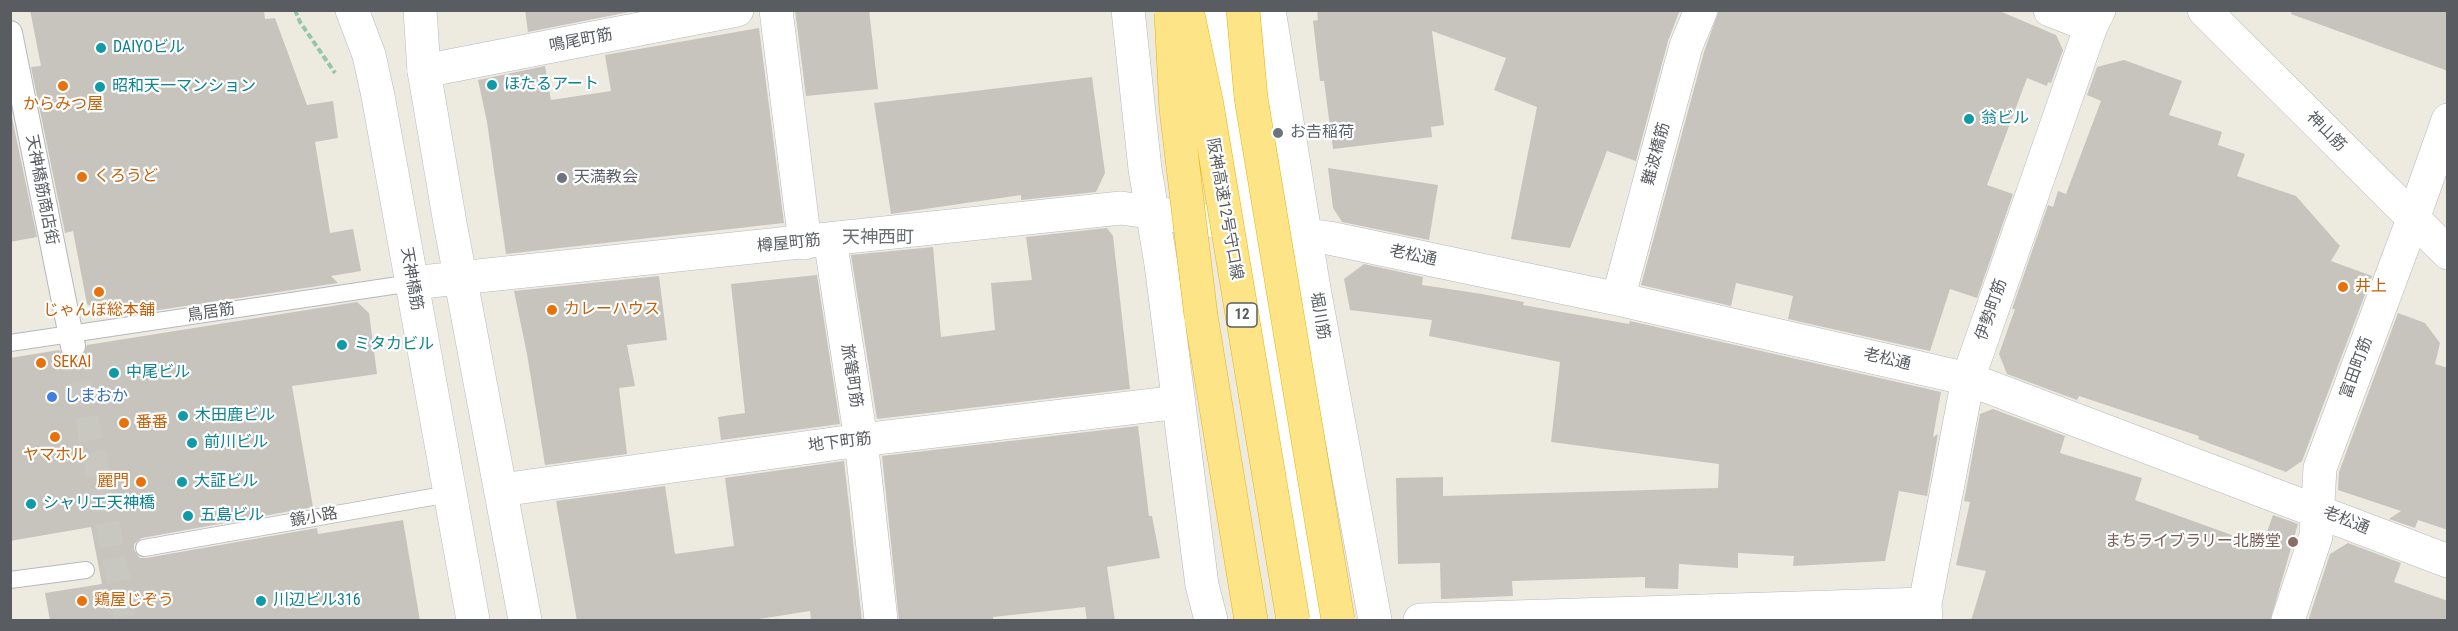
<!DOCTYPE html>
<html>
<head>
<meta charset="utf-8">
<style>
  body { margin:0 }
  #map { position:relative; width:2458px; height:631px; overflow:hidden; background:#edeae0; font-family:"Roboto Condensed",sans-serif }
  canvas { display:block }
  .frame { position:absolute; inset:0; border:12px solid #595d62; pointer-events:none }
</style>
</head>
<body>
<div id="map">
<canvas width="2458" height="631"></canvas>
<div class="frame"></div>
</div>
<script>
const context = document.querySelector('canvas').getContext('2d');
context.lineJoin = 'round';
function fillPath(path, color) { context.fillStyle = color; context.fill(path, 'evenodd'); }
function trace(path, color, width, dash) { context.strokeStyle = color; context.lineWidth = width; context.lineCap = dash ? 'butt' : 'round'; context.setLineDash(dash || []); context.stroke(path); }
function label(font, color, halo, rows, align = 'center') {
  context.font = font + ' "Roboto Condensed","Noto Sans JP",sans-serif'; context.lineWidth = 4.5; context.setLineDash([]); context.textBaseline = 'middle'; context.strokeStyle = halo; context.fillStyle = color; for (const [text, x, y, turn = 0] of rows) {
    context.save(); context.translate(x, y); context.rotate((+turn || 0) * Math.PI / 180); context.textAlign = isNaN(turn) ? turn : align; if (halo) context.strokeText(text, 0, 0); context.fillText(text, 0, 0); context.restore();
  }
}
fillPath(new Path2D(`
  M30,10H264L265,19L275,18L307,105L333,101L338,138L315,142L330,233L353,229L361,271L331,276L338,283L112,317L87,304L73,231L65,233L31,67L41,66Z
  M525,10H629V12L528,32Z
  M795,10H869L878,89L806,96Z
  M1317,10H1680L1668,41L1636,161L1607,151L1570,248L1511,239L1537,107L1494,90L1506,58L1432,31L1444,125L1431,127L1432,137L1333,149L1324,81H1320L1313,21L1318,20Z
  M1719,10H1997L2056,35L2063,50L2051,83L2048,82L2047,86L2027,78L1987,185L2013,194L1977,298L1950,289L1930,351L1788,319L1793,296L1736,283L1731,306L1641,285L1704,52Z
  M2292,10H2448V71L2291,14Z
  M759,28L784,223L506,254L487,122L478,80L545,66L551,100L611,91L605,55Z
  M2124,60L2182,81L2169,115L2222,132L2218,145L2245,154L2237,176L2296,196L2340,246L2331,261L2372,276L2302,461L2286,472L2198,439L2199,436L2079,396L2077,400L2007,374L1999,354L2015,309H2012L2048,205L2053,207L2058,191L2066,194L2101,101L2087,95L2097,67Z
  M1092,77L1105,173L1096,192L1021,200V195L891,214L874,103Z
  M10,108L37,237L10,242Z
  M1328,168L1438,185L1429,240L1342,222L1333,208Z
  M1107,228L1113,236L1130,389L877,419L851,255L933,247L941,337L995,330L991,283L1032,280L1026,237Z
  M1364,264L1423,277L1422,285L1482,294L1524,302L1523,305L1629,324L1630,321L1941,392L1933,437L1938,434L1927,496L1899,491L1885,561L1793,566L1794,556L1738,553V568L1679,564L1678,589L1645,588V577L1512,581L1513,596L1441,599L1440,563L1398,564L1396,478L1443,477V496L1718,488L1719,464L1551,442L1560,362L1429,336L1432,320L1350,310L1344,279Z
  M817,275L840,424L721,440L718,417L745,413L731,284Z
  M659,276L667,340L627,345L635,386L619,388L627,454L545,465L527,354L514,291Z
  M357,302L369,313L377,374L292,386L313,507L142,538L134,544V550L140,558H146L317,528L318,534L403,520L420,621H50L45,593L102,584L91,527L10,541V358L59,350L68,359L75,360L83,356L87,345Z
  M2398,313L2425,323L2440,343L2435,364L2448,368V530L2418,520L2415,528L2389,519L2401,511L2338,490L2339,472Z
  M1993,409L2065,436L2060,453L2142,478L2135,500L2262,546L2273,515L2298,524L2270,621H1971L1986,571L1956,565L1970,502L1964,501L1980,414Z
  M1138,426L1149,516H1152L1160,558L1107,567L1115,621H1087L1085,607L993,617V621H899L882,456Z
  M844,461L862,621H811L810,611L746,621H577L556,501L665,486L675,554L734,546L725,478Z
  M2348,543L2401,563L2394,582L2448,601V621H2308L2330,554Z`), '#c7c4be');
trace(new Path2D(`
  M73,346L126,620`), '#c8c7c0', 24, [24, 12]);
const service = new Path2D(`
  M10,343L412,283
  M144,548L449,494
  M10,580L86,570`);
const pedestrian = new Path2D(`
  M10,33L73,346`);
const minor = new Path2D(`
  M776,10L805,243
  M1128,10L1145,169L1161,264L1202,585L1211,620
  M1269,10L1313,283L1375,620
  M424,71L737,10
  M830,239L861,440L881,620
  M412,283L1121,208L1329,238L1618,299L1968,379L2448,561
  M1618,299L1686,46L1701,10
  M501,490L861,440L1179,402
  M1420,620L1925,604
  M1926,620L1925,604L1968,379L2091,26
  M2288,620L2316,536L2320,468L2413,219L2448,120`);
const tertiary = new Path2D(`
  M1220,10L1257,276L1317,620
  M2050,10L2091,26L2099,10
  M2204,10L2448,253`);
const secondary = new Path2D(`
  M352,10L369,55L378,96L473,620
  M420,10L424,71L450,223L525,620`);
const motorway = new Path2D(`
  M1201,316L1251,620`);
trace(service, '#b6b8be', 18);
trace(pedestrian, '#b6b8be', 26);
trace(minor, '#b6b8be', 34);
trace(tertiary, '#b6b8be', 34);
trace(secondary, '#b6bac0', 34);
trace(motorway, '#edae00', 34);
trace(new Path2D(`
  M295,10L300,22L335,73`), '#95c6a5', 4, [6, 3]);
trace(service, '#fff', 16);
trace(pedestrian, '#fff', 24);
trace(minor, '#fff', 33);
trace(tertiary, '#fff', 33);
trace(secondary, '#fff', 33);
trace(motorway, '#fde587', 33);
const motorwayBridge = new Path2D(`
  M1187,10L1207,105L1293,620
  M1243,10L1251,98L1338,620
  M1171,13L1176,109L1201,316`);
trace(motorwayBridge, '#edae00', 34, []);
trace(motorwayBridge, '#fde587', 33);
for (const [x, y, r, color] of [
  [101,48,6,"#0f9aa8"],
  [492,85,6,"#0f9aa8"],
  [63,86,6,"#e8710a"],
  [100,87,6,"#0f9aa8"],
  [1969,119,6,"#0f9aa8"],
  [1278,133,6,"#6b7280"],
  [82,177,6,"#e8710a"],
  [562,178,6,"#6b7280"],
  [2343,287,6,"#e8710a"],
  [99,292,6,"#e8710a"],
  [552,310,6,"#e8710a"],
  [342,345,6,"#0f9aa8"],
  [41,363,6,"#e8710a"],
  [114,373,6,"#0f9aa8"],
  [52,397,6,"#3f7fe0"],
  [183,416,6,"#0f9aa8"],
  [124,423,6,"#e8710a"],
  [55,437,6,"#e8710a"],
  [192,443,6,"#0f9aa8"],
  [141,482,6,"#e8710a"],
  [182,482,6,"#0f9aa8"],
  [31,504,6,"#0f9aa8"],
  [188,516,6,"#0f9aa8"],
  [2293,542,6,"#8d6e63"],
  [82,601,6,"#e8710a"],
  [261,601,6,"#0f9aa8"]
]) { const dot = new Path2D(); dot.arc(x, y, r, 0, 2 * Math.PI); context.fillStyle = color; context.fill(dot); trace(dot, '#fff', 2); }
for (const [x, y, w] of [
  [1242,315,30]
]) { const box = new Path2D(); box.roundRect(x - w / 2, y - 12, w, 24, 4.5); context.fillStyle = '#fff'; context.fill(box); trace(box, '#595d62', 1.5); }
label('bold 15px', '#595d62', null, [
  ["12",1242,315]
]);
label('16px', '#595d62', '#fff', [
  ["鳴尾町筋",581,41,-11],
  ["神山筋",2326,132,45],
  ["難波橋筋",1657,154,-75],
  ["天神橋筋商店街",41,190,79],
  ["阪神高速12号守口線",1224,209,80],
  ["樽屋町筋",789,244,-6],
  ["老松通",1413,256,12],
  ["天神橋筋",411,279,80],
  ["伊勢町筋",1992,310,-71],
  ["鳥居筋",211,313,-9],
  ["堀川筋",1319,316,80],
  ["老松通",1887,360,13],
  ["富田町筋",2357,368,-70],
  ["旅篭町筋",851,376,81],
  ["地下町筋",840,443,-7],
  ["鏡小路",314,518,-10],
  ["老松通",2346,521,22]
]);
label('16px', '#0d838f', '#fff', [
  ["DAIYOビル",113,48],
  ["ほたるアート",504,85],
  ["昭和天一マンション",112,87],
  ["翁ビル",1981,119],
  ["ミタカビル",354,345],
  ["中尾ビル",126,373],
  ["木田鹿ビル",195,416],
  ["前川ビル",204,443],
  ["大証ビル",194,482],
  ["シャリエ天神橋",43,504],
  ["五島ビル",200,516],
  ["川辺ビル316",273,601]
], 'left');
label('16px', '#c56008', '#fff', [
  ["からみつ屋",63,105,"center"],
  ["くろうど",94,177],
  ["井上",2355,287],
  ["カレーハウス",564,310],
  ["じゃんぼ総本舗",99,311,"center"],
  ["SEKAI",53,363],
  ["番番",136,423],
  ["ヤマホル",55,456,"center"],
  ["麗門",129,482,"right"],
  ["鶏屋じぞう",94,601]
], 'left');
label('16px', '#5b616d', '#fff', [
  ["お𠮷稲荷",1290,133],
  ["天満教会",574,178]
], 'left');
label('16px', '#366cbe', '#fff', [
  ["しまおか",64,397]
], 'left');
label('16px', '#785e54', '#fff', [
  ["まちライブラリー北勝堂",2281,542]
], 'right');
label('18px', '#6a6f74', '#fff', [
  ["天神西町",878,238]
]);
</script>
</body>
</html>
